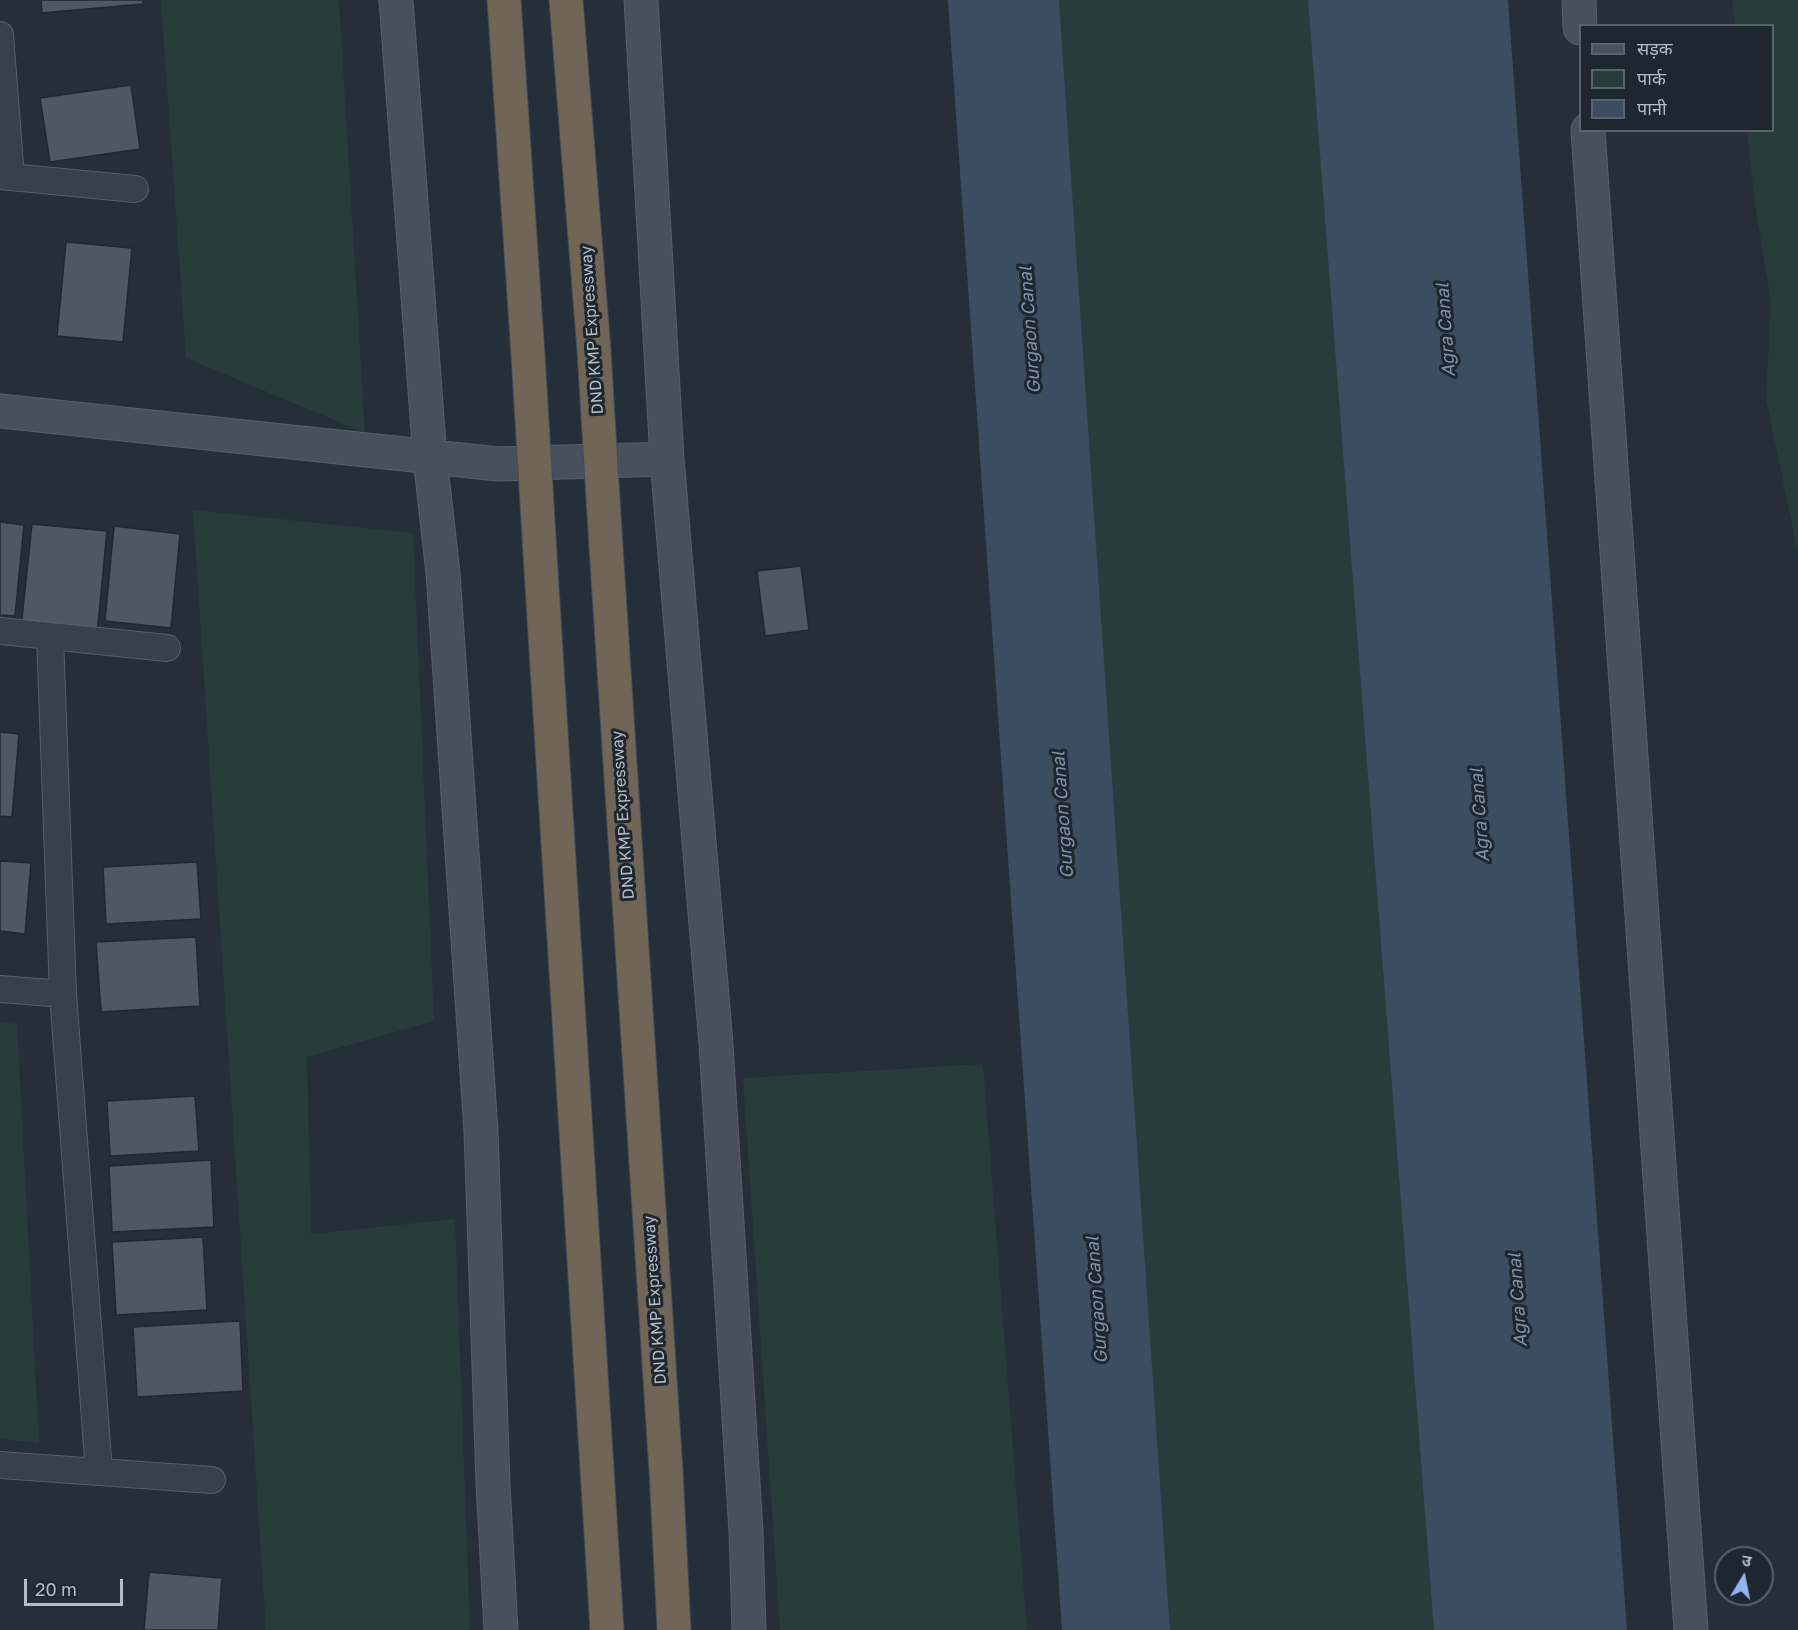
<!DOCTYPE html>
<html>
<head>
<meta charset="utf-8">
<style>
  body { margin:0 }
  #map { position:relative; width:1798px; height:1630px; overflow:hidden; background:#252f3a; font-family:"Golos Text","Noto Sans Devanagari",sans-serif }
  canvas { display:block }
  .legend { position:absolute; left:1579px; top:24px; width:195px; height:108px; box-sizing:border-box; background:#1e262f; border:2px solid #5a626b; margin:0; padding:8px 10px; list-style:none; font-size:18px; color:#b4bcc6 }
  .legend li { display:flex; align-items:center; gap:12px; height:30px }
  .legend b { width:30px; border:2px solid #5a626b }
  .north { position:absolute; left:1714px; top:1546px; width:60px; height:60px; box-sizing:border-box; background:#1e262f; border:2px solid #5a626b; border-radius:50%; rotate:10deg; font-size:16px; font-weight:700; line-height:24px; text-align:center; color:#b4bcc6 }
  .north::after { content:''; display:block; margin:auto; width:21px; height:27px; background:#90b8ef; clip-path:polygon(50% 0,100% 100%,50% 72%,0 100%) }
  .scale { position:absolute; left:24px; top:1579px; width:99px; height:27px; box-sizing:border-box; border:3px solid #b4bcc6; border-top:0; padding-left:8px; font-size:18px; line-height:21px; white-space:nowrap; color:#b4bcc6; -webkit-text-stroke:4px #1e262f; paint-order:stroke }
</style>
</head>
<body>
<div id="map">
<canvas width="1798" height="1630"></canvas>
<ul class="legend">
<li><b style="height:8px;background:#47505d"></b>सड़क</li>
<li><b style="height:16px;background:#283c3c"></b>पार्क</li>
<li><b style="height:16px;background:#3c4d62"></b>पानी</li>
</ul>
<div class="north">उ</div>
<div class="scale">20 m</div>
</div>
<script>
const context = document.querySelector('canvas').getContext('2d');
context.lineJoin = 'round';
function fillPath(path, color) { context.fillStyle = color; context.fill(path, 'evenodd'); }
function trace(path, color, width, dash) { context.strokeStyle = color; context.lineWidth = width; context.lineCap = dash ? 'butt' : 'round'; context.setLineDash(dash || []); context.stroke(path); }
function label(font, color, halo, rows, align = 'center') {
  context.font = font + ' "Golos Text",sans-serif'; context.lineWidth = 6; context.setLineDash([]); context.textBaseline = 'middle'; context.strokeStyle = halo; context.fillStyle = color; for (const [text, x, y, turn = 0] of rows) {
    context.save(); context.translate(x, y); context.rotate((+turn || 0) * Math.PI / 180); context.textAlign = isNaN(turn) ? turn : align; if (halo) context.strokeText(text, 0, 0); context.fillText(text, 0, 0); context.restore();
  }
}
fillPath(new Path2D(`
  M161,0H339L365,433L186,358Z
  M1059,0H1308L1434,1630H1170Z
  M1732,0H1798V554L1766,398L1771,301L1755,204L1747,131L1772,130V26L1735,25Z
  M193,510L413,533L434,1021L307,1057L311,1234L455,1219L470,1630H266Z
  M0,1022L17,1024L39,1443L0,1439Z
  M983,1064L1027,1630H780L743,1078Z`), '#283c3c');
fillPath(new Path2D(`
  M948,0H1059L1170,1630H1062Z
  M1308,0H1508L1627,1630H1434Z`), '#3c4d62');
const building = new Path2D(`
  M41,0H143V4L42,13Z
  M131,85L140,149L50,162L40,98Z
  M66,242L132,248L123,342L57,336Z
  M0,522L24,525L15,616L0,615Z
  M32,524L107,531L97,635L21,628Z
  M114,526L180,534L171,628L105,621Z
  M801,566L809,630L765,636L757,571Z
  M0,732L19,734L12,817L0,816Z
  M0,861L31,863L25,934L0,931Z
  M197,862L201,919L106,924L103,867Z
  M196,937L200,1006L101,1012L96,942Z
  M195,1096L199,1151L110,1156L107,1101Z
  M211,1160L214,1227L112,1232L109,1166Z
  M203,1237L207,1310L116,1315L112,1242Z
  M240,1321L243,1391L137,1397L133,1327Z
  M149,1572L222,1578L218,1630H144Z`);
fillPath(building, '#4e5865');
trace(building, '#202831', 1.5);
const street = new Path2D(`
  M0,35L11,177
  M0,176L135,189
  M0,631L167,648
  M50,636L63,994L99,1472
  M0,989L63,994
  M0,1465L212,1480`);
const secondary = new Path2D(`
  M396,0L430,458L443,573L481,1131L493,1484L501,1630
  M641,0L667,459L716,1044L746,1532L749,1630
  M1579,0L1580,28
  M1588,130L1691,1630
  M0,411L498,464L667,459`);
const highway = new Path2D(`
  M504,0L528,355
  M566,0L594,351
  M606,547L666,1471L674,1630
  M540,554L607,1630`);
trace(street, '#575f68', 28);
trace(secondary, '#575f68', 35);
trace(highway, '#444c55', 35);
trace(street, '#38414b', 26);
trace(secondary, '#47505d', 33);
trace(highway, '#706556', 33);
const highwayBridge = new Path2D(`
  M594,351L606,547
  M528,355L540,554`);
trace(highwayBridge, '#444c55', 35, []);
trace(highwayBridge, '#706556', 33);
label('16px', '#b4bcc6', '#1e262f', [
  ["DND KMP Expressway",592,330,-94],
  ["DND KMP Expressway",623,815,-94],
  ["DND KMP Expressway",655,1300,-94]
]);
label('italic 18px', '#7e93ab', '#1e262f', [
  ["Gurgaon Canal",1030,330,-94],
  ["Agra Canal",1446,330,-94],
  ["Gurgaon Canal",1063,815,-94],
  ["Agra Canal",1480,815,-94],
  ["Gurgaon Canal",1097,1300,-94],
  ["Agra Canal",1518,1300,-94]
]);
</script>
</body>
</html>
